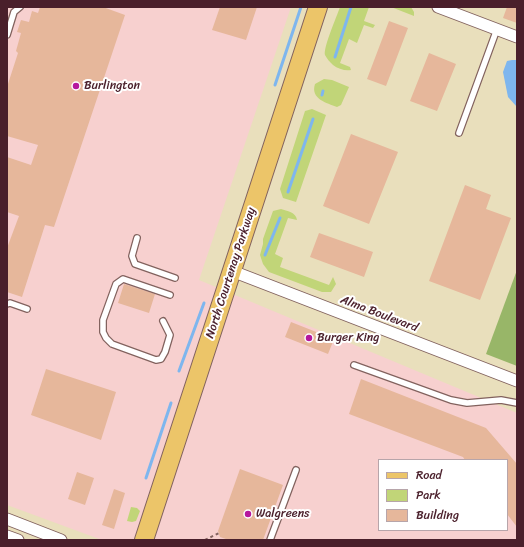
<!DOCTYPE html>
<html>
<head>
<meta charset="utf-8">
<style>
  body { margin:0 }
  #map { position:relative; width:524px; height:547px; overflow:hidden; background:#e9dfbc; font-family:Sriracha,sans-serif }
  canvas { display:block }
  .frame { position:absolute; inset:0; border:8px solid #4a1f2b; pointer-events:none }
  .legend { position:absolute; left:378px; top:459px; width:130px; height:72px; box-sizing:border-box; background:#fff; border:1px solid #b7a5aa; margin:0; padding:5px 7px; list-style:none; font-size:12px; color:#4a1f2b }
  .legend li { display:flex; align-items:center; gap:8px; height:20px }
  .legend b { width:20px; border:1px solid #b7a5aa }
</style>
</head>
<body>
<div id="map">
<canvas width="524" height="547"></canvas>
<div class="frame"></div>
<ul class="legend">
<li><b style="height:5px;background:#ecc569"></b>Road</li>
<li><b style="height:11px;background:#c1d578"></b>Park</li>
<li><b style="height:11px;background:#e6b79b"></b>Building</li>
</ul>
</div>
<script>
const context = document.querySelector('canvas').getContext('2d');
context.lineJoin = 'round';
function fillPath(path, color) { context.fillStyle = color; context.fill(path, 'evenodd'); }
function trace(path, color, width, dash) { context.strokeStyle = color; context.lineWidth = width; context.lineCap = dash ? 'butt' : 'round'; context.setLineDash(dash || []); context.stroke(path); }
function label(font, color, halo, rows, align = 'center') {
  context.font = font + ' Sriracha,sans-serif'; context.lineWidth = 4; context.setLineDash([]); context.textBaseline = 'middle'; context.strokeStyle = halo; context.fillStyle = color; for (const [text, x, y, turn = 0] of rows) {
    context.save(); context.translate(x, y); context.rotate((+turn || 0) * Math.PI / 180); context.textAlign = isNaN(turn) ? turn : align; if (halo) context.strokeText(text, 0, 0); context.fillText(text, 0, 0); context.restore();
  }
}
fillPath(new Path2D(`
  M7,7H291L199,280L517,413V540H102L7,505ZM379,460H507V530H379Z`), '#f7d0cf');
fillPath(new Path2D(`
  M340,7H369L364,21L375,25L373,28L364,25L357,43L349,39L340,63L350,67L351,70C345,71 338,69 333,65C330,62 327,59 325,55C323,48 337,16 340,7Z
  M391,7H411L414,12V16Z
  M324,79L332,80L349,87L341,105L337,107C327,103 310,99 315,84Z
  M312,109L326,115L296,202L283,198L280,189L305,111Z
  M281,209C287,211 296,212 297,220L288,218L275,254L283,258L280,267L329,285L333,277L336,284L331,292H322L269,272L263,264L260,255L263,244V239L273,211Z
  M131,507L137,508L140,511L136,521L132,522L127,521Z`), '#c1d578');
fillPath(new Path2D(`
  M517,270V366L486,354Z`), '#98b668');
fillPath(new Path2D(`
  M512,60H517V107L508,97L503,72L507,61Z`), '#7eb6ee');
trace(new Path2D(`
  M335,57L351,7
  M275,85L301,7
  M322,95L323,91
  M288,192L313,119
  M265,255L280,218
  M179,371L204,303
  M146,478L171,403`), '#7eb6ee', 3);
fillPath(new Path2D(`
  M40,7H103L125,15L54,227L45,225L22,297L7,292V248L19,216L7,212V157L31,165L38,145L7,136V87L18,53L16,51L21,33L17,32L21,20L29,22L32,11L38,13Z
  M220,7H257L246,40L212,30Z
  M507,7H517V23L503,18Z
  M389,21L408,28L386,86L367,79Z
  M429,53L456,64L437,111L410,101Z
  M351,134L398,152L369,224L323,206Z
  M465,185L491,195L486,209L511,218L480,300L429,281Z
  M319,233L373,252L364,277L310,257Z
  M124,284L155,294L149,313L118,303Z
  M291,322L334,339L328,354L285,337Z
  M46,369L116,392L101,440L31,415Z
  M361,379L486,428L517,464V527L507,514V460H465L463,457L349,414Z
  M240,469L283,485L263,540H229L220,537L218,531Z
  M77,472L94,478L85,505L68,499Z
  M114,489L125,493L114,529L102,525Z`), '#e6b79b');
const lane = new Path2D(`
  M7,35L14,12L20,7
  M459,133L497,29
  M137,238L132,256L135,264L175,278
  M7,304L10,303L27,309
  M163,321L170,335L165,352L161,359L156,360L112,344L106,338L103,332V320L116,284L123,279L170,295
  M354,365L451,400L467,403L501,400L517,403
  M270,540L296,470`);
const street = new Path2D(`
  M438,7L517,37
  M232,271L517,381
  M7,519L61,540
  M7,536L18,540`);
const primary = new Path2D(`
  M144,540L318,7`);
trace(lane, '#82625e', 8);
trace(street, '#82625e', 13);
trace(primary, '#82625e', 20);
trace(new Path2D(`
  M205,540L219,533`), '#82625e', 2, [3, 3]);
trace(lane, '#fff', 5.5);
trace(street, '#fff', 11);
trace(primary, '#ecc569', 18);
for (const [x, y, r, color] of [
  [76,86,4,"#b5179e"],
  [309,338,4,"#b5179e"],
  [248,514,4,"#b5179e"]
]) { const dot = new Path2D(); dot.arc(x, y, r, 0, 2 * Math.PI); context.fillStyle = color; context.fill(dot); trace(dot, '#fff', 1.5); }
label('12px', '#4a1f2b', '#fff', [
  ["Burlington",84,86],
  ["Burger King",317,338],
  ["Walgreens",256,514]
], 'left');
label('12px', '#4a1f2b', '#fff', [
  ["North Courtenay Parkway",231,273,-72],
  ["Alma Boulevard",379,314,21]
]);
</script>
</body>
</html>
